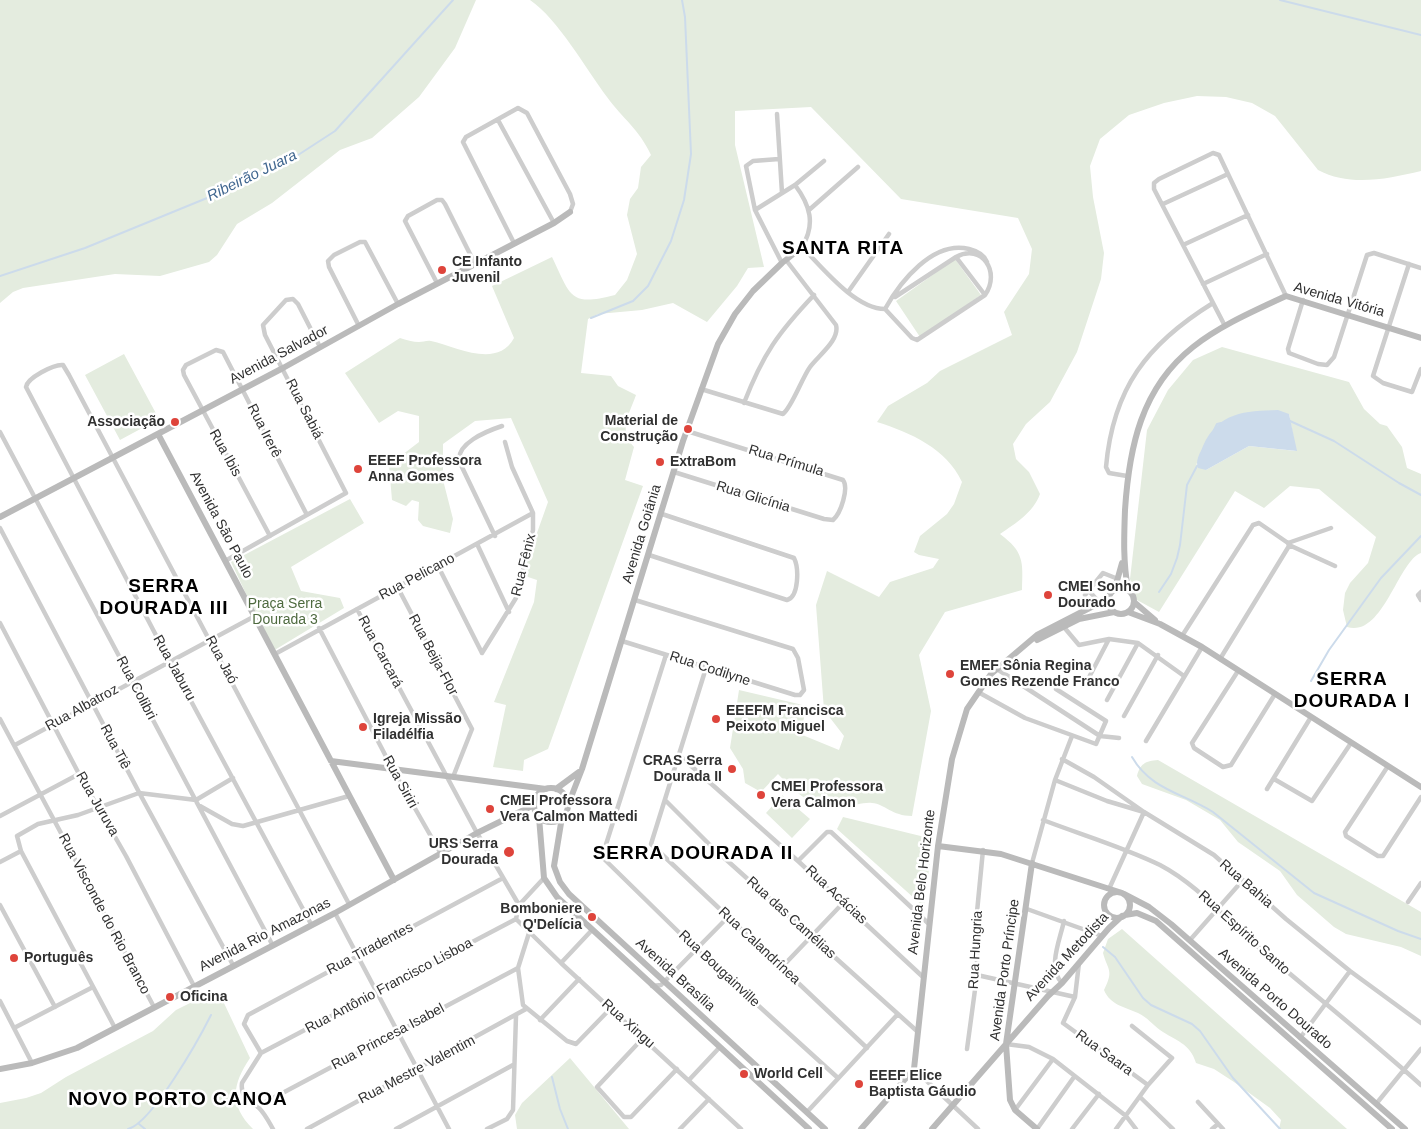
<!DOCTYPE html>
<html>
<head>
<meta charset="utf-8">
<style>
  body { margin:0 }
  canvas { display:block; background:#fff }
</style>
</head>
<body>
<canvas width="1421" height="1129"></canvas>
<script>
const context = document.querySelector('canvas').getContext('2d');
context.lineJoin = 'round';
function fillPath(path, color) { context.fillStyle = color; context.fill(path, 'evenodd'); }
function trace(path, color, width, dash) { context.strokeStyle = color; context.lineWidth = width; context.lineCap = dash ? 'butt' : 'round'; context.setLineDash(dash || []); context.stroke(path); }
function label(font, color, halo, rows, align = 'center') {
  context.font = font + ' Arial,sans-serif'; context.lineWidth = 5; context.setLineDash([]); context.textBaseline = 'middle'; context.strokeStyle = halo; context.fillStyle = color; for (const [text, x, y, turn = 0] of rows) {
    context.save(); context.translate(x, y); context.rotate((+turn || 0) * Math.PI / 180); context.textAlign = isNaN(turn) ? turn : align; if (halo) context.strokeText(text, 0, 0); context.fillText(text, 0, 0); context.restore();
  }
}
fillPath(new Path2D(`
  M0,0H476L455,48L419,97L372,138L340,150L272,203L237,224L217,255L209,262L160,276L115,274L23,288L13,292L0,303Z
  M530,0H1421V171C1387,179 1350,187 1318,170L1275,116L1252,103L1226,97L1197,96L1164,103L1129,115L1100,139L1090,166L1093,197L1104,253L1101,279L1077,352L1050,402L1026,424L1013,444L1016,459L1029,472L1040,494C1033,513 1016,523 1000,534C1024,552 1023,561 1022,590L945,612L919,655L931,711L912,816C892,816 885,804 872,803C864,802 853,806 845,807C815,811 798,795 778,774L761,792L745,783L743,769L730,748L739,690L807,706L800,734L839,750L844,736L824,710L816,605L827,571L879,597L890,582L933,568L939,559L919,555L914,552L920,536L947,514L954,504L962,482C946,448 911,433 877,422L888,406L927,383L940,371L1012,335L1004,312L1029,274L1032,249L1018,218L901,199L811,107L735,111V145L764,267L748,268L737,286L707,322L673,303L642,310L598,314L588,319L581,373L611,376L618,386L636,395C629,415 618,430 634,447L625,480L643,486L548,749L524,760L523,771L493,767L506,705L494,702L534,602L537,580L522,575L548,502L511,418L475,421L443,444V480L453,519L450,533L423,526L418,520L419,502L412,500L406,506L392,500L389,465L419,442V416L398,411L379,423L345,373L400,338C406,340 413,342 419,342C423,342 427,340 431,341C457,347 497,369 514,338L492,286L552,257C571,296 569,307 615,295L627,280L637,254L627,215L630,199L638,188L641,167L651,155C639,129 623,119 607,97C586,69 558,19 530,0Z
  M955,259L981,295L920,337L896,301Z
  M1222,347L1349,382L1364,409L1380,424L1387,426L1402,447L1407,468L1421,474V553C1398,561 1383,638 1347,627L1343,610L1345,593L1350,583L1368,563L1376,537L1319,489L1290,486L1264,508L1235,491L1159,612L1137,600L1130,579L1147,430L1168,390L1193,360ZM1289,414L1296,451L1249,446L1206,470L1196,464Z
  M124,354L159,419L120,440L85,375Z
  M350,499L364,523L291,567L301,591L340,598L344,608L273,651L231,562Z
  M1158,760L1421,912V956L1401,947L1346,934L1334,927L1297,895L1280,871L1238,842L1220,820L1186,800L1142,784L1137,776C1140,764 1145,761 1158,760Z
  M782,795L810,819L792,838L766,813Z
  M843,817L933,839L924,907L837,829Z
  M1122,929L1347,1129H1279L1281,1120L1270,1108L1234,1082L1214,1069L1196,1063C1190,1043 1176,1041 1160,1030C1153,1025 1147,1017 1138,1013C1125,1007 1110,1005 1104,990C1114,970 1108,971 1103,953L1108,939Z
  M198,999L209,1002L223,1001L250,1058C232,1085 229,1105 253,1129H0V1103L26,1098L41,1093L66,1077L153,1031L176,1010Z
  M570,1058L629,1129H517L515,1115L522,1103Z`), '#e4ecdf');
fillPath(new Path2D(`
  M1278,410L1289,414L1297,451L1249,446L1206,470L1198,468C1195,460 1200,454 1203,446C1218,412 1245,411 1278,410Z`), '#ccdbeb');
trace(new Path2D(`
  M1280,0L1421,35
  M0,276L85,248L229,189L295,157L335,131L453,0
  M591,318L633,301L648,286L671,241L684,200L691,154L685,17L682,0
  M1290,421L1334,441L1399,483L1421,495
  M1214,430L1217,424L1221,423
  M1159,592L1171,574L1177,558L1180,545L1187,485L1197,466
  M1311,681L1329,650L1381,578L1421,536
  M1132,757C1151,790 1183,793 1213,812L1314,893L1398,931L1421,939
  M1103,947L1115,957L1143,998L1151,1005L1192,1024L1200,1031L1233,1078L1280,1129
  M552,1077L560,1109L568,1129
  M139,1124L145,1129
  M128,1129C152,1123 199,1039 211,1015`), '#ccdbeb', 2);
trace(new Path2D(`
  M777,114L782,193
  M498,120L554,223
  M779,159L753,161L746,166L755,210L782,263
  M795,185C810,205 816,224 802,247C822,267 855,309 885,309L912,338L917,340L985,295C1001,272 982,243 956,257
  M1163,204L1228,174
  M755,210L795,185L824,161
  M809,210L858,167
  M514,243L463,142L466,137L518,108L527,113L570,194L573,204L570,212
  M1183,245L1248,215
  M1409,264L1373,376L1383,383L1412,392L1421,369
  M437,283L405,221L408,216L437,200H442L445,204L475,264
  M1203,284L1267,254
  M848,292L889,234
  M895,297L956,257L985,295
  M1303,300L1288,349L1289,353L1318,364L1327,365L1334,357L1367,255L1374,253L1421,268
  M885,309C900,282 933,240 969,249C977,251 984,254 987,262
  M359,326L329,267L328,261L334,255L360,242H365L398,304
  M1225,326L1154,189V183L1159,179L1213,153L1219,155L1286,296
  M701,389L783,414C792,407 802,378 810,367C819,355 840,340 836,325L786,260
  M744,403C763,354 778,333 814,295
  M0,432L272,944
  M674,472L824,519L833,520C841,513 849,488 843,480L687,431
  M1127,476L1109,473L1106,467C1113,388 1147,344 1213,303
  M0,528L141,796L233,965
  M270,536L184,375L183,370L186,365L216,350L223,352L307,515
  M495,536L460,463C454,444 487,431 502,426
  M1288,543L1331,528
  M1289,545L1335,566
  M478,546L509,612
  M649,555L787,600C799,597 799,568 794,558L662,514
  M225,561L346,493L265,335L263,325L286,300L293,299L298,304L320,347
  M438,566L482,653
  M398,588L472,729L453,777
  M1089,591L1099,602
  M1421,592L1418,595L1421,600
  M1085,595L1103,573L1118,579
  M357,609L477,833L519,905
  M0,623L79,774L126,856L194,986
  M1063,626L1079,645L1109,639L1138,643L1184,676
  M319,628L392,768L441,854
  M1182,636L1253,525L1259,523L1288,543L1289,546L1220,659
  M622,641L795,695H800L804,690L798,658L793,649L635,600
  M482,653L516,598L533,530V513L512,467L505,442
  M275,654L533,513
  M666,655L602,857L696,949L838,1078
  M706,668L651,844L867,1048
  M997,669L1100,736L1119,738
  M1238,671L1192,743L1194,748L1223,767L1231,765L1275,694
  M1085,685L1109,639
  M978,692L1025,718L1096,744L1106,721L1056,689
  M1107,700L1138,643
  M1124,716L1158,655
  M0,719L154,1007
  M1146,741L1202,647
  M15,745L255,616
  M680,756L798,861L923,977
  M1062,759L1094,777L1144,812L1214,855L1286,919L1350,971L1421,1023
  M1388,766L1345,832L1346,836L1378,856H1383L1421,797
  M1274,779L1312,801L1351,743
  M1055,780L1107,801L1144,812L1109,889
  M1267,789L1311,717
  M666,801L711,846L918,1032
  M200,806L232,824L243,826L349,796
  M0,816L79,774
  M1043,820C1082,835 1123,847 1160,865C1196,884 1221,914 1250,940C1307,989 1365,1035 1421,1085
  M798,861L827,832H831L929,924
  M0,862L21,851
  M1032,863L1055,780L1072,736
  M1408,902L1421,883
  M0,905L55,1007
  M1027,909L1102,936
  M335,913L449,1129
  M516,919L561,963L741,1129
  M516,919L519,905L544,878
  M311,924L170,662L26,387C27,378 54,364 63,365L69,375L349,904
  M529,933L518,968L523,1005L567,1041L576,1044L611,1008
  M1190,940L1243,880
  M561,963L592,930
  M1079,963L1075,997L1063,1023L1148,1085
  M782,967L844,902
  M977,975L1075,997
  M1062,983C1047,968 1060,940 1064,921
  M652,986L661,985L728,917
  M0,1001L32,1063
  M540,1020L579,979
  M14,1028L93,987
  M115,1028L21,851L17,836L38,824L78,815L139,793L196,800L233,778
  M643,1038L597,1087L624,1117H631L677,1069
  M1300,1038L1350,971
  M1006,1044L1029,1047L1053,1059L1126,1116L1136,1129
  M967,1049L977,975V912L983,850
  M261,1053L516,919
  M914,1069L978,1129
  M689,1080L719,1048
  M1140,1097L1173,1129
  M1198,1102L1223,1129
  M1376,1104L1421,1049
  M258,1106L518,968
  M1015,1110L1053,1059
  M807,1112L897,1015
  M273,1129C269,1122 265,1114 259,1108C252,1100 240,1100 242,1083L261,1053L244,1024L248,1015L503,878
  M307,1129L526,1009
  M396,1129L513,1065
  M487,1129L507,1119L513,1110L516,1016
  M680,1129L709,1099
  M1037,1129L1074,1077
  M1072,1129L1099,1094
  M1116,1129L1148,1085L1172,1058L1132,1026
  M1212,1129L1218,1124`), '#cdcdcd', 4.5);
trace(new Path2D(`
  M158,434L394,880
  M0,517L283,368L398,304L554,223L570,212
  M1108 601a13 13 0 1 1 26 0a13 13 0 1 1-26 0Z
  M1115,588L1122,563
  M1128,589C1123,562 1124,537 1125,510C1129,448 1141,388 1193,347C1221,325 1254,311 1286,296L1421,338
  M1134,602L1155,620
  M1128,612L1160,624L1202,647L1421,787
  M1037,640L1079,619L1114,612
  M331,761L546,789
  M534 805a17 17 0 1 1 34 0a17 17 0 1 1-34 0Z
  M556,789L579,772
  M568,805L582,769L683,441L718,344L735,314L753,291L782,263L802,247
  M539,817L544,878L557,897L809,1129
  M562,817L554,866L560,882L569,894L825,1129
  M938,846L1001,854L1119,892
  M1032,863L1006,1044L1010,1100L1015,1110L1037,1129
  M1104 905a13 13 0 1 1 26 0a13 13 0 1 1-26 0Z
  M1124,894L1149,907L1171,924L1405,1129
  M1125,915L1137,913L1156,921L1392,1129
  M0,1069L32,1063L77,1048L335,913L477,833L534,805
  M861,1129L914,1069L938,846L952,759L967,709L991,674L1037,635L1107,599
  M932,1129L1048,996L1062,983L1109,928L1122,916`), '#bababa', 6);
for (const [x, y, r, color] of [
  [442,270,5,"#de443b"],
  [175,422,5,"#de443b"],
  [688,429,5,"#de443b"],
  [660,462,5,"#de443b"],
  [358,469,5,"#de443b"],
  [1048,595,5,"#de443b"],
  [950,674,5,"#de443b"],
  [716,719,5,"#de443b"],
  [363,727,5,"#de443b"],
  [732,769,5,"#de443b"],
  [761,795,5,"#de443b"],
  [490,809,5,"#de443b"],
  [509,852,6,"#de443b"],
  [592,917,5,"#de443b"],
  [14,958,5,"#de443b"],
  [170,997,5,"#de443b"],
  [744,1074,5,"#de443b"],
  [859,1084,5,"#de443b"]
]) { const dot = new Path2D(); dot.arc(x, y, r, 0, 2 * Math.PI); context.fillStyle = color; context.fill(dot); trace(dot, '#fff', 2); }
label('bold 14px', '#303030', '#fff', [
  ["CE Infanto",452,262],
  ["Juvenil",452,278],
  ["Material de",678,421,"right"],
  ["Construção",678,437,"right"],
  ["Associação",165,422,"right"],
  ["EEEF Professora",368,461],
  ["Anna Gomes",368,477],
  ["ExtraBom",670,462],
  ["CMEI Sonho",1058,587],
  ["Dourado",1058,603],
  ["EMEF Sônia Regina",960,666],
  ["Gomes Rezende Franco",960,682],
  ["EEEFM Francisca",726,711],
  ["Peixoto Miguel",726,727],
  ["Igreja Missão",373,719],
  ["Filadélfia",373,735],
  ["CRAS Serra",722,761,"right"],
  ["Dourada II",722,777,"right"],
  ["CMEI Professora",771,787],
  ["Vera Calmon",771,803],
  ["CMEI Professora",500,801],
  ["Vera Calmon Mattedi",500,817],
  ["URS Serra",498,844,"right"],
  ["Dourada",498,860,"right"],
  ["Bomboniere",582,909,"right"],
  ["Q'Delícia",582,925,"right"],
  ["Português",24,958],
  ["Oficina",180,997],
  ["World Cell",754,1074],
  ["EEEF Elice",869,1076],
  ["Baptista Gáudio",869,1092]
], 'left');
label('14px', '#303030', '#fff', [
  ["Avenida Vitória",1339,300,16],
  ["Avenida Salvador",279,355,-28],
  ["Rua Sabiá",304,409,63],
  ["Rua Irerê",264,431,63],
  ["Rua Ibis",225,453,61],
  ["Rua Prímula",786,461,17],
  ["Rua Glicínia",753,497,17],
  ["Avenida São Paulo",221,525,62],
  ["Avenida Goiânia",642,534,-73],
  ["Rua Fênix",524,565,-76],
  ["Rua Pelicano",417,577,-28],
  ["Rua Carcará",380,652,62],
  ["Rua Beija-Flor",433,655,62],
  ["Rua Jaó",221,660,62],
  ["Rua Jaburu",174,668,61],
  ["Rua Codilyne",710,669,18],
  ["Rua Colibri",136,688,62],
  ["Rua Albatroz",82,708,-29],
  ["Rua Tiê",115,747,62],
  ["Rua Siriri",400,782,61],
  ["Rua Juruva",97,804,60],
  ["Avenida Belo Horizonte",922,882,-83],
  ["Rua Bahia",1246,884,41],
  ["Rua Acácias",836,895,43],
  ["Rua Visconde do Rio Branco",104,914,62],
  ["Rua das Camélias",791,918,42],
  ["Rua Espírito Santo",1244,933,42],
  ["Avenida Rio Amazonas",265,935,-27],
  ["Rua Calandrínea",759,946,43],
  ["Rua Tiradentes",370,949,-28],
  ["Rua Hungria",976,950,-87],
  ["Avenida Metodista",1067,957,-47],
  ["Rua Bougainville",719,969,43],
  ["Avenida Porto Príncipe",1005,970,-82],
  ["Avenida Brasília",675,975,42],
  ["Rua Antônio Francisco Lisboa",389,986,-28],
  ["Avenida Porto Dourado",1275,999,41],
  ["Rua Xingu",628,1024,42],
  ["Rua Princesa Isabel",388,1037,-28],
  ["Rua Saara",1104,1053,36],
  ["Rua Mestre Valentim",417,1070,-28]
]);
label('14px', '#4e6a3f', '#fff', [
  ["Praça Serra",285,604],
  ["Dourada 3",285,620]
]);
label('italic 15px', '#416790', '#fff', [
  ["Ribeirão Juara",252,176,-26]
]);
context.letterSpacing = '1px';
label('bold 19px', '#000', '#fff', [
  ["SANTA RITA",843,249],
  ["SERRA",164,587],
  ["DOURADA III",164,609],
  ["SERRA",1352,680],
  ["DOURADA I",1352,702],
  ["SERRA DOURADA II",693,854],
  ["NOVO PORTO CANOA",178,1100]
]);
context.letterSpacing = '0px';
</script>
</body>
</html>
